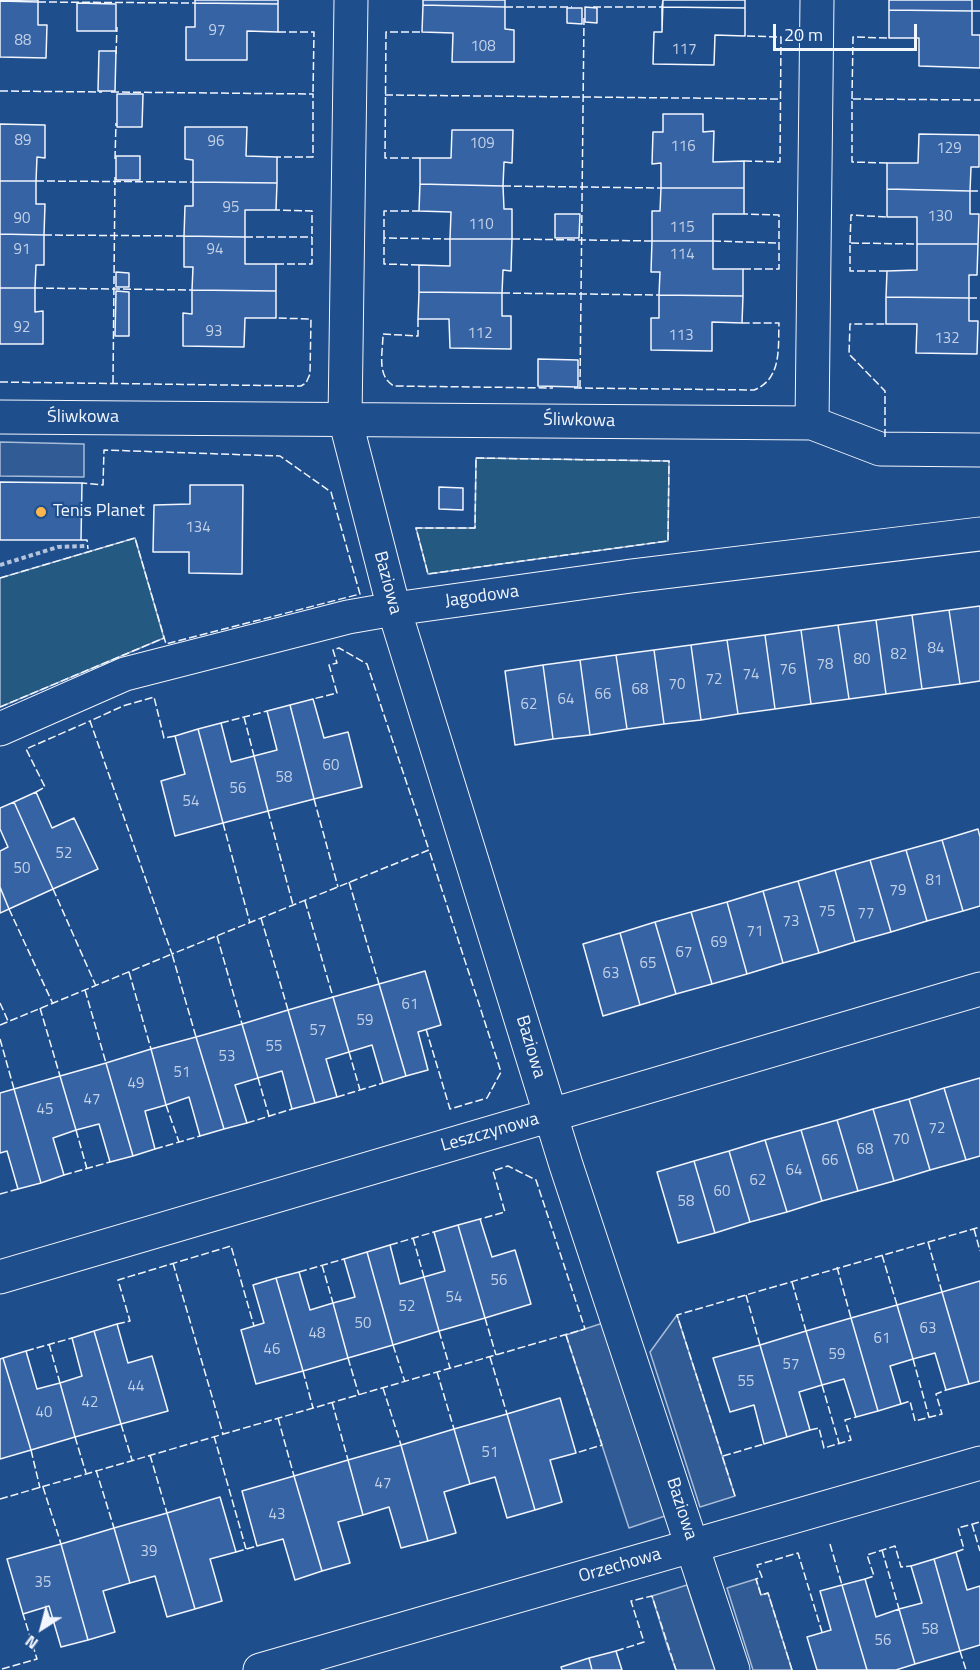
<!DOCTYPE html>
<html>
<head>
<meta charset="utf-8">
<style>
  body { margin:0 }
  #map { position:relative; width:980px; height:1670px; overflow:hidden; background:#1f4e8c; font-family:"Titillium Web",sans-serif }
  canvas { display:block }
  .north { position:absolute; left:12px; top:1598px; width:60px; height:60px; -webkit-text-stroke:4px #1f4e8c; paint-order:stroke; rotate:216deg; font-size:16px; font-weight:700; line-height:24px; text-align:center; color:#f2f6ff }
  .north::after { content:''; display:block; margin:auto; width:21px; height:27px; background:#f2f6ff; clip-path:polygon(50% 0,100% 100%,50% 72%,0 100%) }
  .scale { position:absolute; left:773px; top:24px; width:144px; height:27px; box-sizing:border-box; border:3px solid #f2f6ff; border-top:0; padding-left:8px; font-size:18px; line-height:21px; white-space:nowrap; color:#f2f6ff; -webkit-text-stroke:4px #1f4e8c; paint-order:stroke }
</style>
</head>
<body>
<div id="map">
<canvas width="980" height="1670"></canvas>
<div class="north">N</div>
<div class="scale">20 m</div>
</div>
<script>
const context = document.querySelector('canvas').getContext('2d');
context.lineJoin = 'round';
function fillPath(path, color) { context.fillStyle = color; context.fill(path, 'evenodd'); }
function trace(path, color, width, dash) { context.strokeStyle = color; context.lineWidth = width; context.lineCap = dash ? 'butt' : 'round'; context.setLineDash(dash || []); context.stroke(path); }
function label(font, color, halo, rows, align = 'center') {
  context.font = font + ' "Titillium Web",sans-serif'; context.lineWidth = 4.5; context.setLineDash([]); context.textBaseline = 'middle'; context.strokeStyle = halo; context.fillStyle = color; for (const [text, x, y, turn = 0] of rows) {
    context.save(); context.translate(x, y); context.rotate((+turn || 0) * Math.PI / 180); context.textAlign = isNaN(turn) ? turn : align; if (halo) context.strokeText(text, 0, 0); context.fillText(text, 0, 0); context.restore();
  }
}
const green = new Path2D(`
  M476,458L669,461L668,541L428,574L416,528H475Z
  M135,538L164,638L0,707V578Z`);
fillPath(green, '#245a82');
trace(green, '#a8bbd7', 1.5);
const parking = new Path2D(`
  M0,442L84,444V477L0,476Z
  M677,1315L735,1496L700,1507L650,1352Z
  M603,1323L665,1516L629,1528L566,1335Z
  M756,1579L761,1595L768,1593L792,1670H753L727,1588Z
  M687,1585L698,1619L715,1670H676L668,1648L652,1596Z`);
fillPath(parking, '#305b95');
trace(parking, '#a8bbd7', 1.5);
const building = new Path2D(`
  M0,0H38V2L0,1Z
  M195,0H278V4L195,3Z
  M423,0H505V7L423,5Z
  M663,0H745V36L715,35L714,65L653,64L654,32H662Z
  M663,0H745V8L662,7Z
  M889,0H972V11L889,10Z
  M0,1L38,2V25H47L46,58L0,57Z
  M77,3L116,4V31H77Z
  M195,3L278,4V32L247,31V60H186V27H195Z
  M423,5L505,7V29L514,30V62H452L453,33L422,32Z
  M585,7L597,8V23L585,22Z
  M662,7L745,8V36L715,35L714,65L653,64L654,32H662Z
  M567,8H582V24L567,23Z
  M889,10L972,11V35H980V68L919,66V38H889Z
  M99,51H116L115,91H98Z
  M117,94H143L142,127H117Z
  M663,114H703V132L714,131L713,162L744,161V188H661V163L652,164L653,132H663Z
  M0,124L45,125V158L37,157L36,181H0Z
  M185,127H247L246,156L277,157V183L193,182V160L185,159Z
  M452,130H513L512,163L504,162L503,186L420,184V158H451Z
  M919,134L979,135V167H971L970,191L887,189V163H918Z
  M116,156H140V180H116Z
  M0,181H36V204H45L44,235L0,234Z
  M193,182L277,183L276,210H245V237L184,236L185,206H193Z
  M420,184L503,186L504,209H512V239H450L451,212L419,211Z
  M661,188H744V214H713V241H652V211H660Z
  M887,189L970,191V214H979L978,244H917V217H887Z
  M555,214H580L579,238H555Z
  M0,234L44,235V265H36L35,288H0Z
  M184,236L245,237V264H276V291L192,290L193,267H184Z
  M450,239H512L511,271L503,270L502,293L419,292V265L450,266Z
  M652,241H713V269H743V296L659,295L660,272H651Z
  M917,244H978L977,275H969V298L886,297L887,271L917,270Z
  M116,272L129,273V287H116Z
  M0,288H35V312L43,311V344H0Z
  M192,290L276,291V318H245L244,347L183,346V313L192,314Z
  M116,291L129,292V336H115Z
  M419,292L502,293V316H511V349L450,348L449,319H418Z
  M659,295L743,296L742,323L712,322V351L651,350V318H659Z
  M886,297L969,298V321H978L977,354L916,353L917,324H886Z
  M538,359L578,360V387L538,386Z
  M0,482L82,483L81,540H0Z
  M190,485H243L242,574L189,573V552H153L154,505L190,504Z
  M439,487L463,488V510L439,509Z
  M980,606V681L960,684L949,610Z
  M949,610L960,684L922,689L912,615Z
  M912,615L922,689L886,694L876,620Z
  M876,620L886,694L849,699L838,625Z
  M838,625L849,699L811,704L801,630Z
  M801,630L811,704L775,709L765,635Z
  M765,635L775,709L738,714L727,640Z
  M727,640L738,714L701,720L691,645Z
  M691,645L701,720L664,724L654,650Z
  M654,650L664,724L627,729L616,655Z
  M616,655L627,729L590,735L580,660Z
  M580,660L590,735L553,739L543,665Z
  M543,665L553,739L515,745L505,671Z
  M313,699L324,738L348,732L362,787L314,799L290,705Z
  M290,705L314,799L268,811L254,756L277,750L267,711Z
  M221,723L231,762L254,756L268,811L223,823L198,729Z
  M198,729L223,823L175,836L161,781L185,774L175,736Z
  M36,792L52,828L74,818L98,869L53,889L14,802Z
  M14,802L53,889L9,909L0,887V851L8,847L0,829V808Z
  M978,829L980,837V906L963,911L942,840Z
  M942,840L963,911L927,921L906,850Z
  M906,850L927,921L891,932L870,860Z
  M870,860L891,932L855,942L835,870Z
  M835,870L855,942L819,953L798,881Z
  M798,881L819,953L783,963L763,891Z
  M0,887L9,909L0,913Z
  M763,891L783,963L747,974L727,902Z
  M727,902L747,974L712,984L691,912Z
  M691,912L712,984L676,994L655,922Z
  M655,922L676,994L640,1005L620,933Z
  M620,933L640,1005L603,1016L583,944Z
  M425,971L441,1025L418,1032L428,1070L406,1076L379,984Z
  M379,984L406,1076L383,1083L372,1045L349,1052L333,997Z
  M333,997L349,1052L326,1059L337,1097L315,1103L288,1010Z
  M288,1010L315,1103L292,1109L282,1071L258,1078L242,1024Z
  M242,1024L258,1078L235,1085L247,1123L224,1129L196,1037Z
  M196,1037L224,1129L200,1136L189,1097L166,1105L151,1049Z
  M151,1049L166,1105L145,1111L155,1149L133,1156L106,1063Z
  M106,1063L133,1156L110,1162L99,1124L76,1130L60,1076Z
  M60,1076L76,1130L53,1138L64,1175L41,1183L14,1089Z
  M980,1078V1156L966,1160L944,1088Z
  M944,1088L966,1160L930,1170L909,1099Z
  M14,1089L41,1183L18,1189L7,1151L0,1153V1093Z
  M909,1099L930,1170L894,1181L873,1109Z
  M873,1109L894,1181L858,1191L837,1120Z
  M837,1120L858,1191L822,1201L801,1130Z
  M801,1130L822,1201L787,1212L765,1140Z
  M765,1140L787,1212L750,1222L729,1151Z
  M729,1151L750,1222L715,1233L694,1161Z
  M694,1161L715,1233L678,1243L657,1172Z
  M480,1219L492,1257L515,1250L531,1304L485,1318L458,1225Z
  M458,1225L485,1318L439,1331L424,1277L445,1271L434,1232Z
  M390,1245L400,1284L424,1277L439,1331L393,1345L367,1252Z
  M367,1252L393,1345L348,1358L333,1303L355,1297L344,1259Z
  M299,1272L310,1310L333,1303L348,1358L303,1371L276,1278Z
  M276,1278L303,1371L256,1384L241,1330L264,1323L253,1285Z
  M980,1281V1381L969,1384L942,1292Z
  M942,1292L969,1384L946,1390L935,1353L913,1359L897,1305Z
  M897,1305L913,1359L890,1366L901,1404L878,1411L851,1318Z
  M851,1318L878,1411L856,1417L844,1379L822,1385L806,1331Z
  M117,1324L128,1363L152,1356L168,1411L121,1424L94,1331Z
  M94,1331L121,1424L75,1437L60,1383L82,1376L72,1338Z
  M806,1331L822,1385L799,1392L810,1430L787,1437L760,1345Z
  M760,1345L787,1437L764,1444L754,1405L730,1412L713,1358Z
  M26,1351L37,1389L60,1383L75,1437L31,1450L3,1358Z
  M3,1358L31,1450L0,1459V1359Z
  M560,1398L576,1453L550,1460L562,1502L535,1510L507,1414Z
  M507,1414L535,1510L507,1518L495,1477L470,1484L454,1429Z
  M454,1429L470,1484L444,1492L456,1533L428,1541L401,1445Z
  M401,1445L428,1541L401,1548L389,1507L363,1515L348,1460Z
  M348,1460L363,1515L338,1522L350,1563L322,1571L294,1476Z
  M294,1476L322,1571L295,1580L283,1539L257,1546L242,1491Z
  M220,1497L236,1552L210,1559L222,1601L195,1609L167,1513Z
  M167,1513L195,1609L167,1617L155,1576L130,1583L114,1528Z
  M114,1528L130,1583L103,1591L115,1632L88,1640L61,1544Z
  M61,1544L88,1640L61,1647L49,1606L23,1614L7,1559Z
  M956,1552L967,1590L980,1586V1645L960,1651L934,1559Z
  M934,1559L960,1651L915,1664L899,1609L922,1603L911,1566Z
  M865,1579L876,1617L899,1609L915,1664L896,1670H867L842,1585Z
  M842,1585L867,1670H817L807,1637L831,1630L820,1591Z
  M616,1651L622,1670H592L589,1658Z
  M589,1658L592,1670H562L561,1667Z`);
fillPath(building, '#3563a3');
trace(building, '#f2f6ff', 1.5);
const minor = new Path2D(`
  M351,0L345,419L394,609L566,1165L733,1670
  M0,417L812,423L880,449L980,450
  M812,423L817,0
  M0,729L125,674L348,617L394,609L631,576L980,534
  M0,1277L980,989
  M260,1670L980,1463`);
trace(minor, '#f2f6ff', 35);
trace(new Path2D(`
  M0,565L58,547L87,546`), '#b3c4dc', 4, [4.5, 3]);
trace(minor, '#1f4e8c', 33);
trace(new Path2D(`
  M38,2L195,3
  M505,7H572
  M593,7H662
  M972,11H980
  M278,32H314L313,94
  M116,54L117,27
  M0,91L102,92
  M111,92L313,94V157H277
  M385,95L781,99
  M852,99L853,37L889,38
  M420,158H385L386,32H422
  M115,159L116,123
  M744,161L780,162L781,37L745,36
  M887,163L852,162V99L980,100
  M36,181L193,182
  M503,186L661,188
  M970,191H980
  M44,235L184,236
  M245,237H312
  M384,238V211H419
  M512,239L652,241
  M713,241L779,243
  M850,243L851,215L887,217
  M276,264H312V211L276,210
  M419,265L384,264V238L450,239
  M743,269H779V215L744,214
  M887,271H850V243L917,244
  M35,288L192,290
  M502,293L659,295
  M969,298H980
  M418,319V336L383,334C383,352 376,376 394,386L553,388
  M0,382L301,386L306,383L310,374L311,319L276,318
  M113,383L115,177
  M574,388L754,390C782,379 778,348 779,323H742
  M580,388L584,18
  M885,437V391L849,354L850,324H886
  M476,458L669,461L668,541L428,574L416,528H475Z
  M81,540H87L88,549
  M0,578L135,538L166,644L360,594L331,492L280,456L104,450L103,485L82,483
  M0,707L164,638
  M244,717L254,756
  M221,723L267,711
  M175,736L164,738L154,697L123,706L90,721L172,954L429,850L367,664L339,648L333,650L337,663L329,665L337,693L313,699
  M36,792L45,787L26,749L90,721
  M314,799L338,887
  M268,811L293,905
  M223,823L250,923
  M349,882L379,984
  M53,889L96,986
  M305,901L333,997
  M9,909L53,1004
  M261,918L288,1010
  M217,936L242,1024
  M129,972L151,1049
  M85,990L106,1063
  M0,1003L8,1021
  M40,1008L60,1076
  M0,1025L172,954L196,1037
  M426,1029L450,1109L487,1098L501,1072L429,850
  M0,1039L14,1089
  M349,1052L360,1090
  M258,1078L269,1116
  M337,1097L383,1083
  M166,1105L179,1142
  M247,1123L292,1109
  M76,1130L87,1169
  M155,1149L200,1136
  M64,1175L110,1162
  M0,1194L18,1189
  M974,1229L980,1251
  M413,1238L424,1277
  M928,1242L942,1292
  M390,1245L434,1232
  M882,1255L897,1305
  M173,1263L223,1434
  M322,1265L333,1303
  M837,1267L851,1318
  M299,1272L344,1259
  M792,1282L806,1331
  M746,1295L760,1345
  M485,1318L496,1355
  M117,1324L130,1321L118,1280L231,1246L254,1326
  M439,1331L450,1368
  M566,1335L602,1445L576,1453
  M49,1344L60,1383
  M393,1345L405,1382
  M26,1351L72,1338
  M490,1357L507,1414
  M348,1358L359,1395
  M913,1359L929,1417
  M303,1371L313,1408
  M437,1372L454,1429
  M822,1385L839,1443
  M383,1388L401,1445
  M332,1402L348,1460
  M901,1404L910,1401L915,1421L942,1414L936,1394L946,1390
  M278,1418L294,1476
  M121,1424L132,1460
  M810,1430L819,1428L824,1448L851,1440L845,1420L856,1417
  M214,1436L246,1549
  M75,1437L86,1473
  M31,1450L40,1488
  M150,1455L167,1513
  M723,1456L764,1444
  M96,1470L114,1528
  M43,1487L61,1544
  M735,1496L677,1315L980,1227
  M0,1499L585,1329L536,1180L508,1166L493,1171L505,1212L480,1219
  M972,1524L980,1551
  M830,1544L842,1585
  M882,1550L899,1609
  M236,1552L257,1546
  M956,1552L964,1549L958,1528L980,1522
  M865,1579L874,1576L867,1555L895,1546L901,1567L911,1566
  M616,1651L644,1642L631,1601L652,1596L676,1670
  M960,1651L966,1670
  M2,1669L37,1659L23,1614
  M792,1670L768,1593L761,1595L756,1579L762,1577L757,1565L798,1553L822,1632`), '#f2f6ff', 1.5, [8, 3]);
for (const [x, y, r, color] of [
  [41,512,6,"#ffb74d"]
]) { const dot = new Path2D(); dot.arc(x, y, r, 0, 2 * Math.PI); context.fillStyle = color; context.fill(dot); trace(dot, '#1f4e8c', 2); }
label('15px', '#c3d1e8', null, [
  ["97",217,31],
  ["88",23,41],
  ["108",483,47],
  ["117",684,50],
  ["89",23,141],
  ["96",216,142],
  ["109",482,144],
  ["116",683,147],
  ["129",949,149],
  ["95",231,208],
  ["130",940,217],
  ["90",22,219],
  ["110",481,225],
  ["115",682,228],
  ["91",22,250],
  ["94",215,250],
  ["114",682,255],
  ["92",22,328],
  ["93",214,332],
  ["112",480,334],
  ["113",681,336],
  ["132",947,339],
  ["134",198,528],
  ["84",936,649],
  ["82",899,655],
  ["80",862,660],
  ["78",825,665],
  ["76",788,670],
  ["74",751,675],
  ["72",714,680],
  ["70",677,685],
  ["68",640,690],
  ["66",603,695],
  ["64",566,700],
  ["62",529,705],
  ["60",331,766],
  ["58",284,778],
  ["56",238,789],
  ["54",191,802],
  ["52",64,854],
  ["50",22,869],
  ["81",934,881],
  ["79",898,891],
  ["75",827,912],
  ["77",866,914],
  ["73",791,922],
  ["71",755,932],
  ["69",719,943],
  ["67",684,953],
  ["65",648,964],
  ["63",611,974],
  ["61",410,1005],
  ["59",365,1021],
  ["57",318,1031],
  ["55",274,1047],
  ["53",227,1057],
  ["51",182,1073],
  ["49",136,1084],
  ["47",92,1100],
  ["45",45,1110],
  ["72",937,1129],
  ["70",901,1140],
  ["68",865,1150],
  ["66",830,1161],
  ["64",794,1171],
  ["62",758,1181],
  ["60",722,1192],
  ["58",686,1202],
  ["56",499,1281],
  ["54",454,1298],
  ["52",407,1307],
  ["50",363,1324],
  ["63",928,1329],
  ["48",317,1334],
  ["61",882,1339],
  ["46",272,1350],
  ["59",837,1355],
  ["57",791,1365],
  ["55",746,1382],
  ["44",136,1387],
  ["42",90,1403],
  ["40",44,1413],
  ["51",490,1453],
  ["47",383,1484],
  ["43",277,1515],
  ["39",149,1552],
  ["35",43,1583],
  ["58",930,1630],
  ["56",883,1641]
]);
label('18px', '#f2f6ff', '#1f4e8c', [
  ["Śliwkowa",83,418],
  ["Śliwkowa",579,421,1],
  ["Baziowa",387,583,75],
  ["Jagodowa",482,597,-8],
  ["Baziowa",530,1047,73],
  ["Leszczynowa",490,1133,-16],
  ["Baziowa",681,1509,72],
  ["Orzechowa",620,1566,-16]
]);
label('18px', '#f2f6ff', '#1f4e8c', [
  ["Tenis Planet",53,512]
], 'left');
</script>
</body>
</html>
